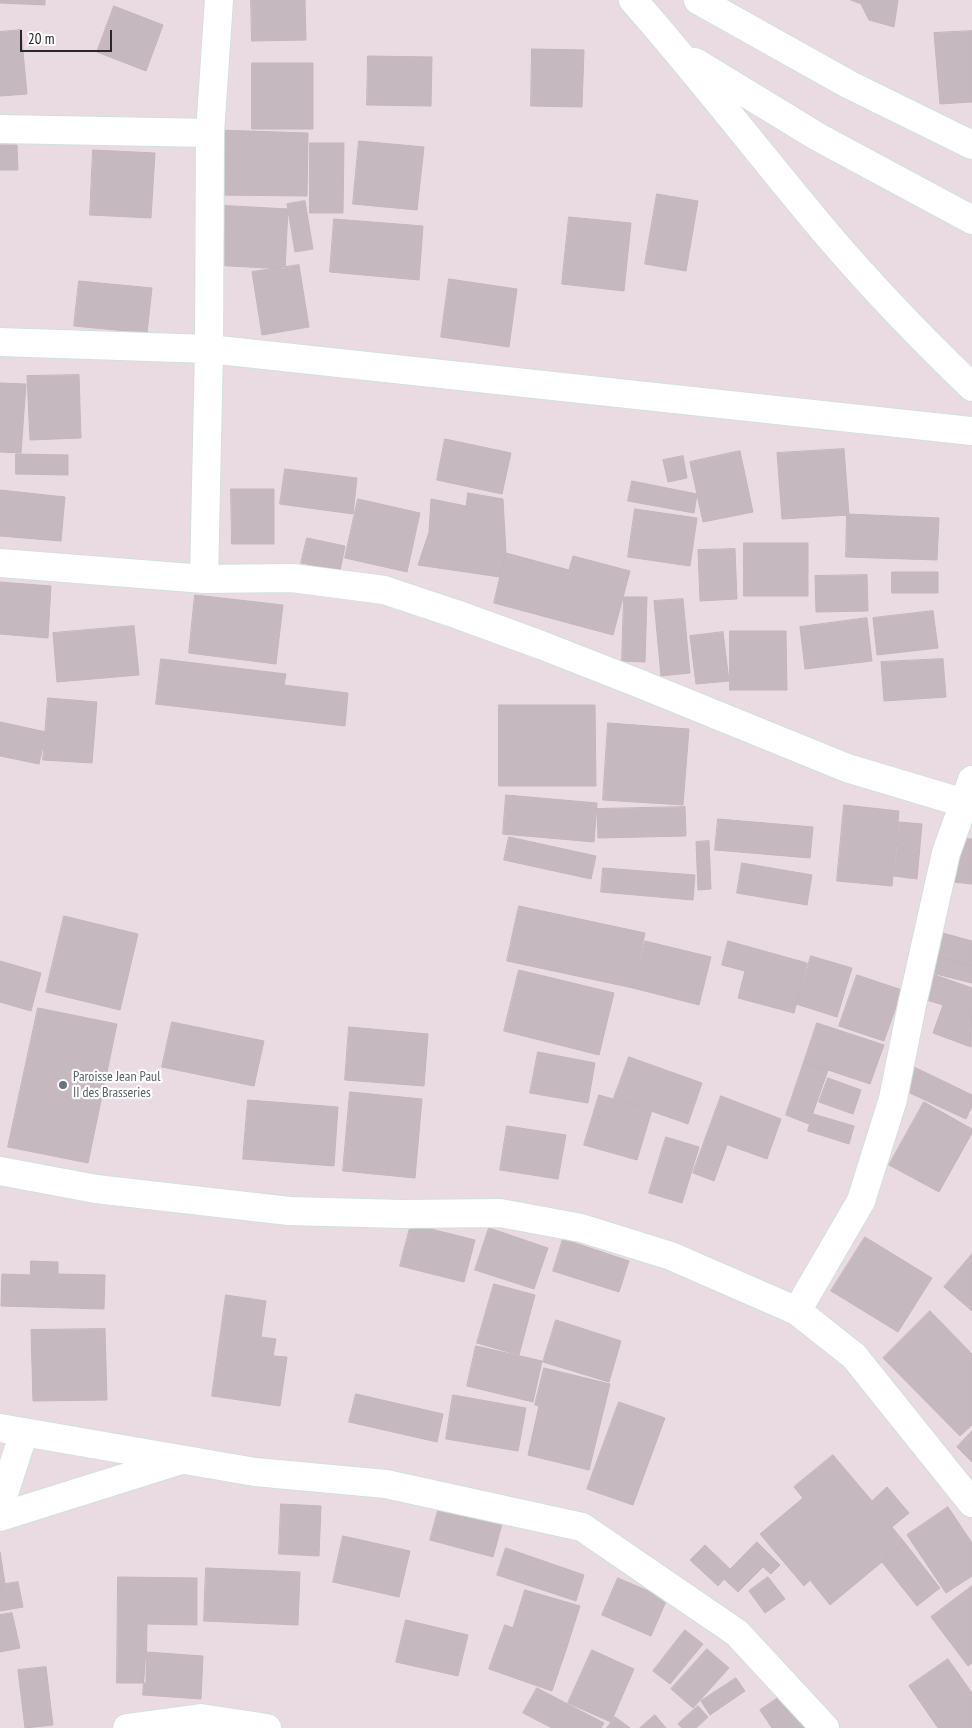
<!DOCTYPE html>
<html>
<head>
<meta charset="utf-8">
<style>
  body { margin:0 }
  #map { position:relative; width:972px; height:1728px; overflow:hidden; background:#eadbe2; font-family:"PT Sans Narrow",sans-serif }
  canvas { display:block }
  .scale { position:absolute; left:20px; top:30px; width:92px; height:22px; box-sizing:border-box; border:2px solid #282828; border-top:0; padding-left:6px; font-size:15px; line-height:18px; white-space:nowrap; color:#282828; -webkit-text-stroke:4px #fff; paint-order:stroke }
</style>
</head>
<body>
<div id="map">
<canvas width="972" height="1728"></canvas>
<div class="scale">20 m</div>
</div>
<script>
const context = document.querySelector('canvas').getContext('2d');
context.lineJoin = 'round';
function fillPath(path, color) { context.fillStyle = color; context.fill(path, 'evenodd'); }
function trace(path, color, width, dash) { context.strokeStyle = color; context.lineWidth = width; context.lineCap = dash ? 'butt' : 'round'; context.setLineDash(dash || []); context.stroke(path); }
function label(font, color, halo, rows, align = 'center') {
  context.font = font + ' "PT Sans Narrow",sans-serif'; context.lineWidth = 4.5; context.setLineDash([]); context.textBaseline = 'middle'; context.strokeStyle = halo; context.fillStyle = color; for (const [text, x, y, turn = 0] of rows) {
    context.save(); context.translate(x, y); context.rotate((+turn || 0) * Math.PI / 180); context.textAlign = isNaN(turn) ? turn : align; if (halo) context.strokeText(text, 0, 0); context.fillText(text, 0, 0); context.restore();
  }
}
const building = new Path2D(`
  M0,0H45V5L0,3Z
  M251,0H305L306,40L252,41Z
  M851,0H898L894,27L869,20L861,4Z
  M114,6L163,25L146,71L97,52Z
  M21,30L27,94L0,96V32Z
  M972,31V102L940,104L934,33Z
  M532,49L584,50L582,107L531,106Z
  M368,56L432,57L431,106L367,105Z
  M252,63H313V129H252Z
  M217,130L308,133L307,196L214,195Z
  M359,141L424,147L417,210L353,204Z
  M310,143H344L343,213H310Z
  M0,145H17L18,170H0Z
  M93,150L155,153L151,218L90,215Z
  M657,194L698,201L686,271L645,264Z
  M305,201L313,249L295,252L287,204Z
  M215,205L288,209L285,269L212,265Z
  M569,217L631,223L624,291L562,284Z
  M334,219L423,226L419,280L330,272Z
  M299,265L309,327L262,335L252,272Z
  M449,279L517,289L509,347L441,337Z
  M79,281L152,288L147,333L74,326Z
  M79,375L81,438L30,440L27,376Z
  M0,383L26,384L21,453L0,452Z
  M445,439L511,453L502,494L437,480Z
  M844,449L849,515L782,519L777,453Z
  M740,451L753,512L703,522L690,462Z
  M16,454L68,455V475L16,474Z
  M683,456L687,478L668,482L663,460Z
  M285,469L357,478L353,514L280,504Z
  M632,481L697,494L694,513L628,501Z
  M231,489H274V544H232Z
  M0,490L65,497L61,541L0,536Z
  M468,493L503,499L506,553L500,577L418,565L429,532L431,499L466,506Z
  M358,499L420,513L407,572L345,558Z
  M635,509L697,518L690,566L628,557Z
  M847,514L939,518L937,560L846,557Z
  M307,538L345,546L340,571L301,563Z
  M744,543H808V596H744Z
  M735,549L737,599L700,601L698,550Z
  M506,553L569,570L573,556L630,571L613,635L494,603Z
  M892,572H938V593H892Z
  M867,575L868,611L816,612L815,576Z
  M0,582L51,586L48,638L0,634Z
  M195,595L283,605L276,664L189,653Z
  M624,597H647L645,662L622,661Z
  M683,599L690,673L661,676L654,601Z
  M933,611L938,648L877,655L873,618Z
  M867,618L872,661L805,669L800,627Z
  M134,626L139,675L57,682L53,633Z
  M730,631H786L787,690H730Z
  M723,632L729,681L696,684L690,636Z
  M161,659L286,674L284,685L348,693L345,726L156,704Z
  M943,659L946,697L884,701L881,662Z
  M48,698L97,702L92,763L43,760Z
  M499,705H595L596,786H499Z
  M0,722L46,732L39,764L0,756Z
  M608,723L689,729L683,805L603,800Z
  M506,795L597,803L594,842L503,834Z
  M844,805L899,811L892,886L837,881Z
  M685,807L686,836L598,838L597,809Z
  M718,819L813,827L810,858L715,850Z
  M899,822L922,824L917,879L894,876Z
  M509,837L596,856L591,879L504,860Z
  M957,838L972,839V884L953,882Z
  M709,841L711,889L698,890L696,842Z
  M742,863L812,875L807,905L737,893Z
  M603,868L695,875L693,900L601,892Z
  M519,906L645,933L633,988L507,961Z
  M64,916L138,934L120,1010L46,992Z
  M939,932L972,941V966L933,955Z
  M645,941L711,957L699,1005L633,988Z
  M728,941L807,963L794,1013L738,998L745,971L722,965Z
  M933,955L972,966V983L928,972Z
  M811,956L852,968L837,1017L796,1004Z
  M0,961L41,973L31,1011L0,1002Z
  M519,970L614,993L599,1055L504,1031Z
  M929,973L972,988L971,1047L933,1033L943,1005L920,998Z
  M857,975L902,990L884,1041L839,1026Z
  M38,1008L117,1024L88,1163L8,1147Z
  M172,1022L264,1041L254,1086L162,1067Z
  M817,1023L884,1045L870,1084L804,1062Z
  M349,1027L428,1034L424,1086L345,1080Z
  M538,1052L595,1063L588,1103L530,1093Z
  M629,1057L702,1083L688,1124L614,1098Z
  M804,1062L828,1070L809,1124L786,1115Z
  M910,1065L972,1095V1106L966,1119L899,1088Z
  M828,1078L861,1090L853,1114L819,1102Z
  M350,1092L422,1099L415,1178L343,1171Z
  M599,1095L652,1110L637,1160L584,1145Z
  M721,1096L781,1119L767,1159L706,1137Z
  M248,1100L338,1107L334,1166L243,1159Z
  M924,1102L972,1129V1133L939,1192L889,1165Z
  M813,1114L854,1126L849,1144L808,1131Z
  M507,1126L566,1135L558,1179L500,1170Z
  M666,1137L699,1147L682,1203L649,1193Z
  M706,1137L727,1145L714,1181L693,1173Z
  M411,1224L475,1240L464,1282L400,1266Z
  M489,1228L548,1248L534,1289L475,1270Z
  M865,1237L932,1278L898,1332L831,1291Z
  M563,1239L629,1261L619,1292L553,1271Z
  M972,1254V1311L944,1287Z
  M31,1261L58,1262V1274L105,1275L104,1309L1,1306L2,1274L30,1275Z
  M494,1284L535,1295L519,1355L477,1343Z
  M226,1295L266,1301L261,1337L276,1339L273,1356L287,1357L280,1406L212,1396Z
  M930,1311L972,1354V1425L960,1436L883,1358Z
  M556,1320L621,1341L609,1382L543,1362Z
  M105,1329L107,1400L33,1401L31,1330Z
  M476,1346L542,1361L533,1402L467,1386Z
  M544,1368L610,1384L589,1470L528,1455L539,1406L535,1405Z
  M356,1394L443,1414L437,1442L349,1422Z
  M453,1395L526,1408L518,1451L446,1439Z
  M619,1402L665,1418L633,1505L587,1489Z
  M972,1431V1462L957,1447Z
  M833,1455L872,1501L887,1487L909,1513L892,1527L905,1543L830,1605L810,1580L804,1586L760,1534L803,1498L794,1487Z
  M281,1504L321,1506L319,1556L279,1554Z
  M439,1507L502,1524L493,1557L430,1540Z
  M948,1507L972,1543V1576L946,1593L907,1535Z
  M343,1536L410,1551L399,1597L333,1582Z
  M757,1542L780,1565L771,1574L763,1567L738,1592L724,1579L718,1586L690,1560L705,1545L730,1569Z
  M905,1543L940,1588L917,1606L882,1562Z
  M506,1548L584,1575L576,1601L497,1575Z
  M0,1552L5,1584L0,1585Z
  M206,1568L300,1572L298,1625L204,1621Z
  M118,1577L197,1578V1625L147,1624L146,1683H117Z
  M768,1577L785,1599L765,1613L749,1591Z
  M618,1578L667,1599L651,1636L602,1615Z
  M18,1582L23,1607L0,1611V1585Z
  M972,1586V1663L968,1666L931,1617Z
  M525,1590L580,1606L567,1647L513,1629Z
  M12,1613L20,1648L0,1652V1615Z
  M406,1620L468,1635L458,1676L396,1662Z
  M505,1625L567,1647L552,1691L489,1669Z
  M685,1630L703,1644L670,1684L653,1671Z
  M707,1649L729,1668L693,1708L671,1689Z
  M592,1650L634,1669L611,1722L568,1703Z
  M146,1652L203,1656L201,1699L143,1695Z
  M948,1659L972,1693V1728H938L909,1686Z
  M46,1667L53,1725L25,1728L18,1670Z
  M736,1678L745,1691L710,1715L701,1701Z
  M537,1688L604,1723L601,1728H552L523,1713Z
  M785,1693L810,1728H772L760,1710Z
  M698,1706L708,1717L696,1728H682L678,1724Z
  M655,1715L666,1728H640Z
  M615,1717L630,1728H607Z`);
fillPath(building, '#c5b9bf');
trace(building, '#c5b5bb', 1);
const minor = new Path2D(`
  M633,0C700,76 761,156 826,233C872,287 921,338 972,387
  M698,0L848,84L972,145
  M695,62L818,137L972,220
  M0,129L210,133
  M0,342L209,349L972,431
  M0,563L204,579L292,578L384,590L456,614L541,645L638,683L847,768L964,803L972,780
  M204,579L209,349L210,133L219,0
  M0,1171L96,1189L289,1211L402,1214L500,1213L581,1228L671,1256L797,1311L854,1356L972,1503
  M797,1311L861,1201L893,1099L912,1005L946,853L964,803L972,805
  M0,1428L255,1472L386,1484L582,1527L737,1633L825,1728
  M0,1506L24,1432
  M0,1517L178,1461
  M127,1728L201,1718L267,1728`);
trace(minor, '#d0e1dd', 30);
trace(minor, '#fff', 28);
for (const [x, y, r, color] of [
  [63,1085,5,"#6b7280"]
]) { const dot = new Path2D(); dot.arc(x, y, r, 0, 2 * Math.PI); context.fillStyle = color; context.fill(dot); trace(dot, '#fff', 2); }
label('14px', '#5b616d', '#fff', [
  ["Paroisse Jean Paul",73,1077],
  ["II des Brasseries",73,1093]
], 'left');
</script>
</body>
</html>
